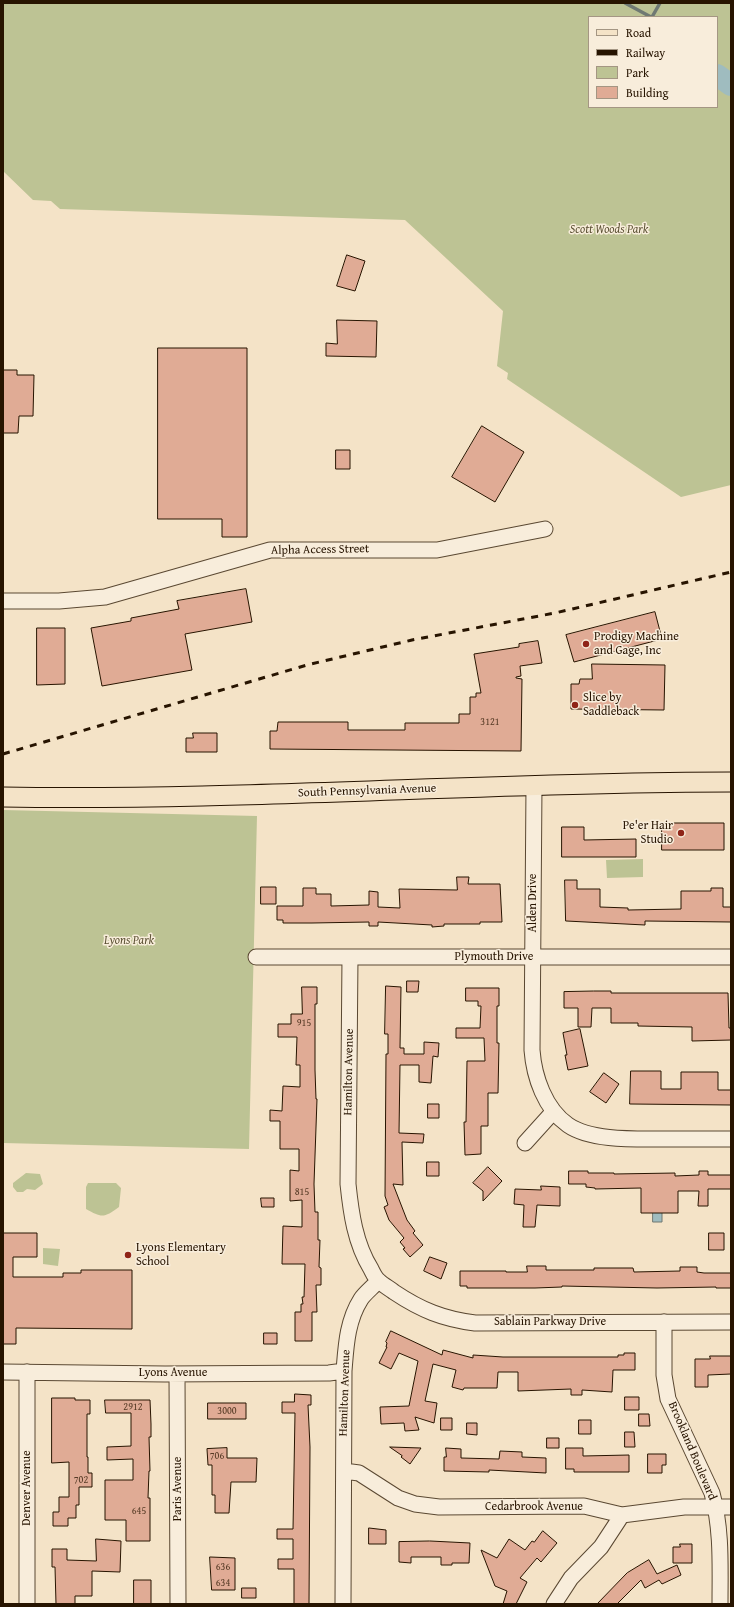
<!DOCTYPE html>
<html>
<head>
<meta charset="utf-8">
<style>
  body { margin:0 }
  #map { position:relative; width:734px; height:1607px; overflow:hidden; background:#f4e3c7; font-family:"Gentium Book Plus",serif }
  canvas { display:block }
  .frame { position:absolute; inset:0; border:4px solid #271400; pointer-events:none }
  .legend { position:absolute; left:588px; top:16px; width:130px; height:92px; box-sizing:border-box; background:#f8eddb; border:1px solid #a49683; margin:0; padding:5px 7px; list-style:none; font-size:12px; color:#271400 }
  .legend li { display:flex; align-items:center; gap:8px; height:20px }
  .legend b { width:20px; border:1px solid #a49683 }
</style>
</head>
<body>
<div id="map">
<canvas width="734" height="1607"></canvas>
<div class="frame"></div>
<ul class="legend">
<li><b style="height:5px;background:#f4e3c7"></b>Road</li>
<li><b style="height:5px;background:#271400"></b>Railway</li>
<li><b style="height:11px;background:#bdc394"></b>Park</li>
<li><b style="height:11px;background:#e0ab95"></b>Building</li>
</ul>
</div>
<script>
const context = document.querySelector('canvas').getContext('2d');
context.lineJoin = 'round';
function fillPath(path, color) { context.fillStyle = color; context.fill(path, 'evenodd'); }
function trace(path, color, width, dash) { context.strokeStyle = color; context.lineWidth = width; context.lineCap = dash ? 'butt' : 'round'; context.setLineDash(dash || []); context.stroke(path); }
function label(font, color, halo, rows, align = 'center') {
  context.font = font + ' "Gentium Book Plus",serif'; context.lineWidth = 3; context.setLineDash([]); context.textBaseline = 'middle'; context.strokeStyle = halo; context.fillStyle = color; for (const [text, x, y, turn = 0] of rows) {
    context.save(); context.translate(x, y); context.rotate((+turn || 0) * Math.PI / 180); context.textAlign = isNaN(turn) ? turn : align; if (halo) context.strokeText(text, 0, 0); context.fillText(text, 0, 0); context.restore();
  }
}
fillPath(new Path2D(`
  M3,3H731V485L681,497L507,379L508,373L497,366L503,311L405,220L60,209L51,201L33,200L3,171ZM589,17H717V107H589Z
  M3,810L257,816L249,1149L3,1143Z
  M643,859V877L607,878L606,860Z
  M26,1173L40,1174L43,1184L35,1190L27,1189L23,1192H17L13,1187V1183Z
  M88,1183H116L121,1188L119,1207C104,1218 102,1218 86,1209V1187Z
  M43,1248L60,1249L58,1266L43,1264Z`), '#bdc394');
const water = new Path2D(`
  M653,1203H662V1222H653Z`);
fillPath(water, '#9fbcbf');
trace(water, '#6f7973', 1);
trace(new Path2D(`
  M625,3L651,17
  M652,17L660,3`), '#6f7973', 3.5);
trace(new Path2D(`
  M717,75L731,85`), '#9fbcbf', 22);
const building = new Path2D(`
  M347,255L365,261L355,291L337,286Z
  M337,320L377,321L376,357L326,356V343L337,344Z
  M158,348H247V537H222V519H158Z
  M3,370H17V375H34L33,416H19L18,433H3Z
  M482,426L524,452L495,502L452,477Z
  M336,450H350V469H336Z
  M246,589L252,622L185,634L192,670L102,686L91,628L131,621V618L179,609L177,601Z
  M655,612L662,639L574,662L566,635Z
  M37,628H65V684L37,685Z
  M538,641L542,663L520,666L521,676L516,677V678L522,679L521,751L270,749V731H277L278,722H348V730H405V723H459V714H470V697H476V693H481L474,654L519,647V644Z
  M592,664L665,665L664,710L571,709V684H579L580,679H592Z
  M193,733H217V752H186V738H193Z
  M662,823H724V850H662Z
  M562,827H584V840L636,839V857H562Z
  M457,877H469L468,884H500L502,922H480V924H444V926L432,927V925L378,922V926H369V922L312,923H283V920H277V906H303V888H316V894H331V906L369,905V891L378,892V907L400,908L399,889L457,890Z
  M565,880H577V889H600V907L628,908V910L681,909V891H711V888H723V907H731V922L645,921V925L566,921Z
  M261,887H276V904H261Z
  M407,981H419L418,992H407Z
  M386,986L401,987L400,1048H404V1054H424V1042L439,1043L438,1057L433,1056L431,1083L419,1082V1065H400L399,1133L424,1134L423,1143L402,1142L403,1185L393,1184L407,1220L415,1231L413,1233L423,1245L410,1257L403,1249L405,1248L400,1242L404,1238L389,1220L384,1207L388,1205L385,1196L386,1054H388V1034H385Z
  M302,987H317V1004H315V1070L316,1099H317L314,1184L315,1212H318V1240H320L319,1267L321,1268V1285H316L317,1312H312V1341H295V1312H301V1304H303L302,1297H304L305,1264H282L283,1226L302,1227V1200L290,1201V1170L299,1171V1149H280V1121H270V1110L282,1111L283,1086L300,1087V1065H296L297,1037H278V1024H291V1014H302Z
  M466,988H499V1006H497V1043H499L498,1093H488V1126H481V1154L465,1155L464,1122H466L467,1061H485L484,1038H456V1028H480L481,1006H478V1001H466Z
  M594,991H611V993H728L729,1028H731V1040L692,1041V1027L638,1026V1023H611V1008H592L591,1027H578V1008H564V992Z
  M580,1029L588,1066L568,1070L565,1055H567L563,1033Z
  M631,1071H661V1089H681V1072H718V1090H731V1105L630,1104Z
  M604,1073L619,1084L606,1103L590,1092Z
  M428,1104H439V1118H428Z
  M427,1162H439V1176H427Z
  M488,1167L502,1181L483,1201V1191L473,1183Z
  M569,1171H588V1173H614V1174L675,1173V1176L699,1175V1171H708V1175H731V1189H708V1206H698L699,1191H678V1213H641V1188L595,1189V1188L586,1187V1184H569Z
  M541,1186L560,1187V1206L537,1205L535,1227H523L524,1205L514,1204L515,1189L541,1190Z
  M261,1198H274V1207H262Z
  M3,1233H37V1257H13V1277H63V1273H81V1270H132V1329L16,1328V1344H3Z
  M709,1233H724V1250H709Z
  M430,1257L447,1263L441,1279L424,1271Z
  M527,1266H546V1270H594V1268H633L634,1272L680,1271V1267H697V1272L704,1273H731V1288H716V1287L657,1288L562,1286V1287L535,1288H467V1286H460V1271H506V1272H527Z
  M391,1331L442,1355L443,1350L473,1358V1355L503,1357H618V1355H624V1353H635V1370H613L612,1392L582,1390V1395H571V1389L518,1391V1372H498L497,1388H464L463,1390L452,1387L456,1370L433,1364L425,1401L437,1403L434,1423L415,1417L419,1430L405,1431L404,1423L381,1424L380,1407L409,1406L418,1361L399,1353L391,1369L379,1363L387,1347H386L387,1343L386,1342Z
  M264,1333H277V1344H264Z
  M710,1356H731V1374L708,1375V1387H695V1359H710Z
  M295,1394L311,1395V1405H308L310,1447L309,1604H294V1569H278V1559H293V1539H277V1529H293L295,1413H282V1402H294Z
  M625,1397H639V1410H625Z
  M52,1398H75V1400H90V1414H87V1457H88V1473H92V1487H79V1505H76V1518H68V1526H53V1512H59V1497H69V1462L52,1463Z
  M105,1400H150L151,1424V1437H149L150,1471H149L148,1498H150V1541H126V1520H105V1480H133V1459L107,1460V1447L131,1446V1413H106Z
  M208,1403H246V1419H208Z
  M639,1414H649L650,1426H639Z
  M441,1418H452V1430H441Z
  M579,1420H591V1434H579Z
  M467,1423H477V1435L467,1434Z
  M625,1432H634L635,1447H625Z
  M547,1438H559V1448H547Z
  M390,1447L421,1448L410,1464L401,1457L402,1456Z
  M227,1448V1458H257L256,1482H231L229,1513H215V1495H212V1465H208L207,1449Z
  M446,1448L461,1449V1458L499,1459L500,1451L522,1452V1457L546,1458V1473L489,1470V1472L444,1471V1457H446Z
  M566,1448H583V1456L629,1455V1472H574V1469H566Z
  M648,1454H666V1465H662V1473H648Z
  M369,1528L386,1530V1544H369Z
  M543,1531L557,1543L541,1562L537,1558L520,1578L527,1582L516,1604H503L507,1591L495,1586L481,1550L497,1558L509,1539L525,1550L532,1541L534,1542Z
  M96,1539L121,1541L120,1572L92,1571V1596H75V1604H56L55,1567H52V1549H67V1560L96,1561Z
  M430,1541L470,1543L469,1563H452V1565H441V1557H411V1563L399,1562V1542Z
  M680,1544H692V1563H673V1547H680Z
  M210,1557L235,1558V1590H212Z
  M649,1560L657,1574L677,1565L681,1575L662,1584L659,1580L645,1588L641,1580L617,1604H597L627,1573Z
  M134,1580H151V1604H134Z
  M242,1588H256V1598H242Z`);
fillPath(building, '#e0ab95');
trace(building, '#271400', 1);
const minor = new Path2D(`
  M3,601H59L105,597L270,550H437L545,529
  M534,785L532,1050C534,1077 545,1109 568,1125C591,1141 636,1139 664,1139C686,1139 709,1139 731,1139
  M256,957H731
  M350,957L348,1184C351,1213 355,1243 371,1269C373,1273 375,1278 379,1281C383,1285 389,1288 394,1292C421,1310 443,1319 475,1323L731,1322
  M525,1143L553,1112
  M664,1322V1375L668,1399L712,1493C722,1530 720,1566 720,1604
  M3,1372L165,1374L329,1373L344,1371
  M27,1372V1604
  M177,1374L178,1604
  M344,1471L359,1473L398,1498L415,1504L439,1507L584,1506L622,1515L684,1507H731
  M343,1604L344,1371C346,1346 347,1321 361,1299C365,1293 373,1287 378,1281
  M554,1604L571,1578L601,1547L622,1515`);
const major = new Path2D(`
  M3,797C246,801 488,782 731,782`);
trace(minor, '#5a4832', 17);
trace(major, '#271400', 21);
trace(minor, '#f8eddb', 15);
trace(major, '#f4e3c7', 19);
trace(new Path2D(`
  M3,754L307,665L412,640L555,613L731,572`), '#271400', 3, [7, 7]);
for (const [x, y, r, color] of [
  [586,644,4,"#8f2418"],
  [575,705,4,"#8f2418"],
  [681,833,4,"#8f2418"],
  [128,1255,4,"#8f2418"]
]) { const dot = new Path2D(); dot.arc(x, y, r, 0, 2 * Math.PI); context.fillStyle = color; context.fill(dot); trace(dot, '#f8eddb', 1.5); }
label('10px', '#553a25', null, [
  ["3121",490,722],
  ["915",304,1023],
  ["815",302,1192],
  ["2912",133,1407],
  ["3000",227,1411],
  ["706",217,1456],
  ["702",81,1480],
  ["645",139,1511],
  ["636",223,1567],
  ["634",223,1583]
]);
label('italic 12px', '#5c5134', '#f8eddb', [
  ["Scott Woods Park",609,230],
  ["Lyons Park",129,941]
]);
label('12px', '#271400', '#f8eddb', [
  ["Alpha Access Street",320,550,-1],
  ["South Pennsylvania Avenue",367,791,-2],
  ["Alden Drive",533,903,-90],
  ["Plymouth Drive",494,957],
  ["Hamilton Avenue",349,1072,-89],
  ["Sablain Parkway Drive",550,1322],
  ["Lyons Avenue",173,1373],
  ["Hamilton Avenue",345,1393,-88],
  ["Brookland Boulevard",692,1451,67],
  ["Denver Avenue",27,1488,-90],
  ["Paris Avenue",178,1489,-90],
  ["Cedarbrook Avenue",534,1507]
]);
label('12px', '#271400', '#f8eddb', [
  ["Prodigy Machine",594,637],
  ["and Gage, Inc",594,651],
  ["Slice by",583,698],
  ["Saddleback",583,712],
  ["Pe'er Hair",673,826,"right"],
  ["Studio",673,840,"right"],
  ["Lyons Elementary",136,1248],
  ["School",136,1262]
], 'left');
</script>
</body>
</html>
